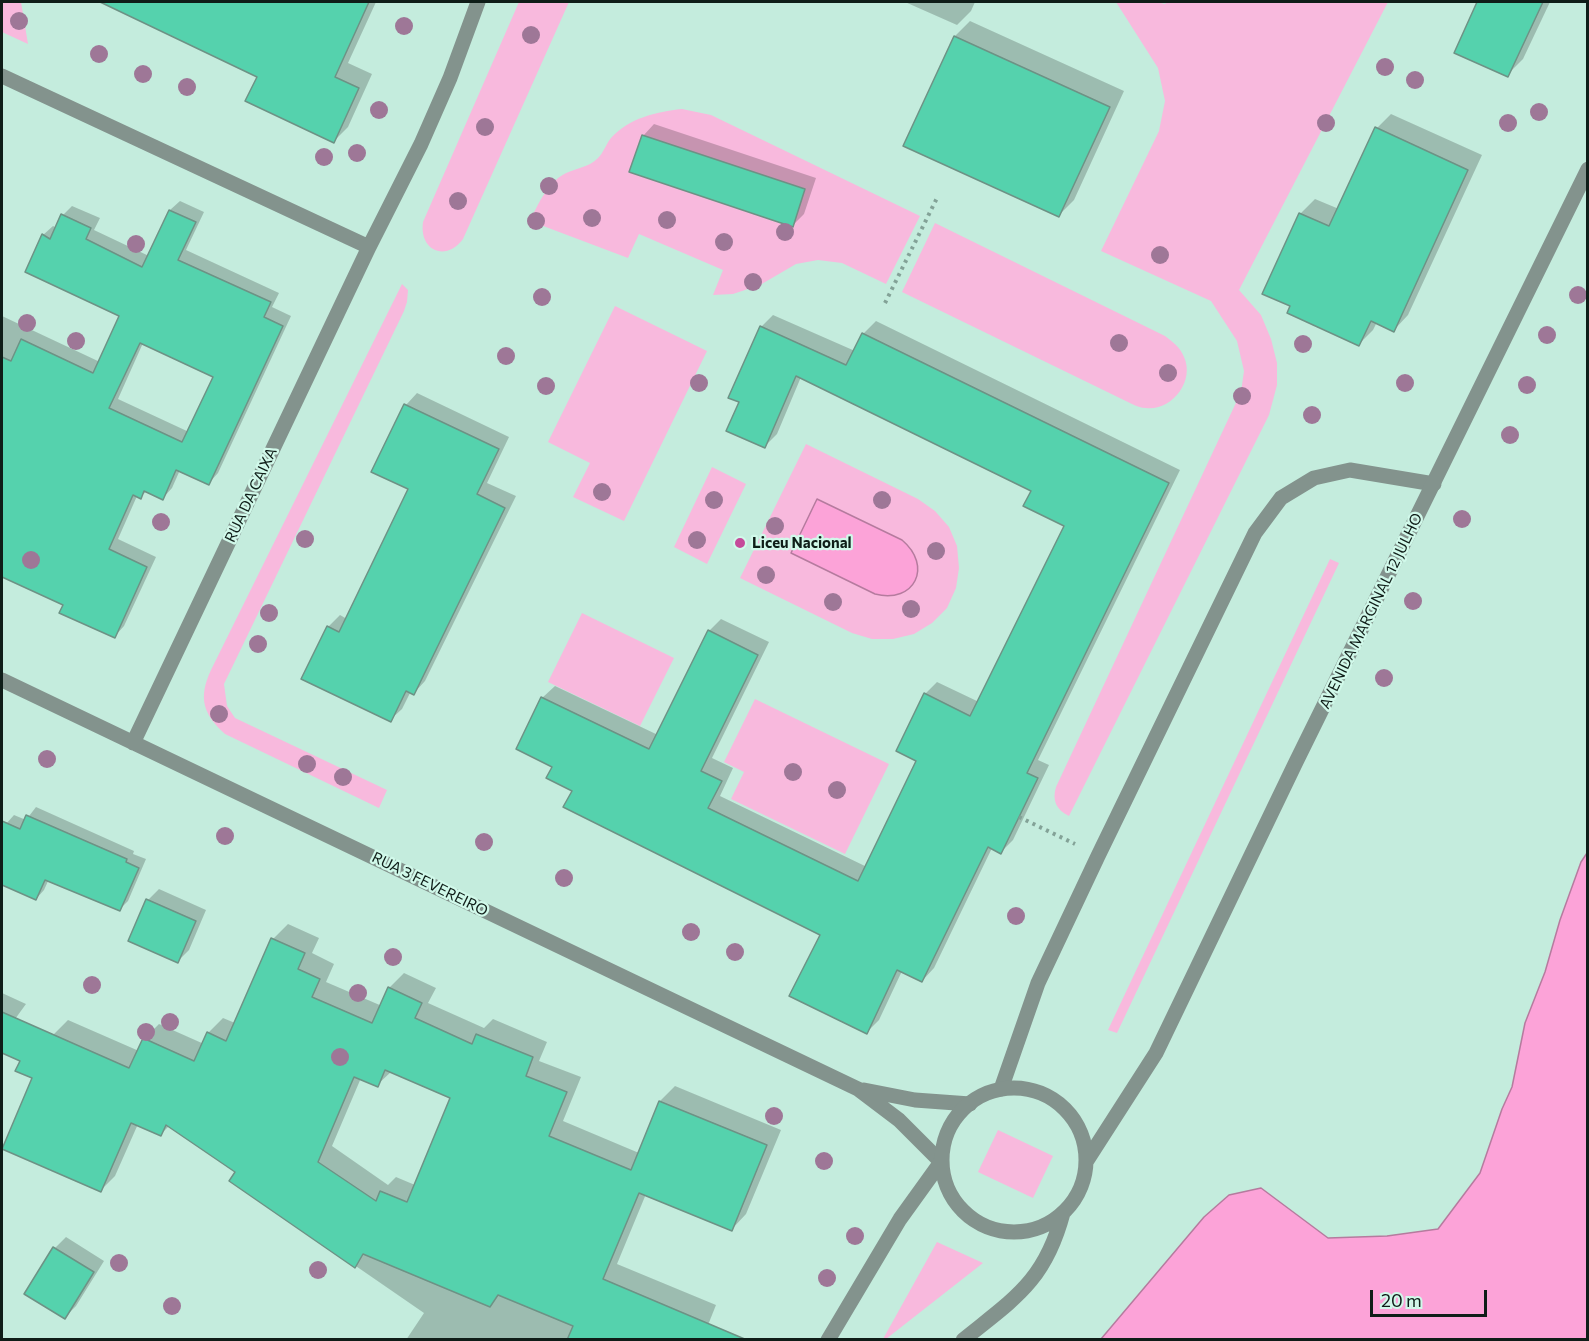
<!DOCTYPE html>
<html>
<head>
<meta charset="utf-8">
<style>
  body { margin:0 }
  #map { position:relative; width:1589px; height:1341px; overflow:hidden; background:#c4ecdd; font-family:Commissioner,sans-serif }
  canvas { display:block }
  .frame { position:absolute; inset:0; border:3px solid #0f1d18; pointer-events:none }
  .scale { position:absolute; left:1370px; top:1290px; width:117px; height:27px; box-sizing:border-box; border:3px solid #0f1d18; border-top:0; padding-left:8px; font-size:18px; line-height:21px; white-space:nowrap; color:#0f1d18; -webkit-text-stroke:4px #d1f9ea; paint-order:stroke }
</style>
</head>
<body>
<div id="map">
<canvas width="1589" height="1341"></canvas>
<div class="frame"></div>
<div class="scale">20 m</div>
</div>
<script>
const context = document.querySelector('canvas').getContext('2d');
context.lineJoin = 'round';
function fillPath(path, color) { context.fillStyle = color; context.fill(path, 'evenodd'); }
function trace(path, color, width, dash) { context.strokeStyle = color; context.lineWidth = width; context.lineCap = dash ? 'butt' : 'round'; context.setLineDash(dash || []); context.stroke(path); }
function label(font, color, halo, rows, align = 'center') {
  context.font = font + ' Commissioner,sans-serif'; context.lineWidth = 4.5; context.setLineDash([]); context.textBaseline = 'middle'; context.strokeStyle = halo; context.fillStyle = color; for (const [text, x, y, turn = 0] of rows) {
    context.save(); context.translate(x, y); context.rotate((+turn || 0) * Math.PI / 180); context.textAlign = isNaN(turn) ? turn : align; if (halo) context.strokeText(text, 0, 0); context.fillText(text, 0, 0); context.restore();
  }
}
fillPath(new Path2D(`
  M2,2H21L28,44L2,32Z
  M519,2H569L463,239C446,262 419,251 423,222Z
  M1116,2H1157L1165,4L1167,2H1388L1239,290L1261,315L1271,339L1277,363V385L1269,415L1069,816C1056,810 1052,800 1056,787L1241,392L1244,371L1237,341L1211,301L1101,251L1159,131L1165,101L1158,68Z
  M682,109L711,115L920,216L886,284L842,263L818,260L796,264L760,285L733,294L713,295L723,270L639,234L628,258L530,221C537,206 547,185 561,176C573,168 589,168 598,158C604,152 606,144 611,138C629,118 656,112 682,109Z
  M935,223L1165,336C1173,342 1180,347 1184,357C1195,381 1172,411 1146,408C1141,408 1136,406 1132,404L902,292Z
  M402,284L408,290L407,302L404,311L224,684L227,706L235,718L387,790L379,808L225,734C203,714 198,698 211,670Z
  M615,306L707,351L624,521L573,497L590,463L548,442Z
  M806,444L918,499L935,511L949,527L957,546L959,568L956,588L947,608L932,623L914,634L893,639H872L852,633L740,578Z
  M712,467L746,484L707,564L674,547Z
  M1330,559L1339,563L1117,1033L1108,1030Z
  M582,613L674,658L640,726L548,682Z
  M755,699L889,764L845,854L731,799L744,772L724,762Z
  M998,1130L1053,1156L1033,1198L978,1172Z
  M937,1242L983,1263L886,1339H883Z`), '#f8b9dd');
const water = new Path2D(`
  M817,499L902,540C933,566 915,604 875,594L791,553Z
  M1587,853V1339H1101L1204,1217L1229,1195L1261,1188L1328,1238L1387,1236L1438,1229L1480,1173L1502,1109L1512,1087L1525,1023L1545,972L1560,920L1581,862Z`);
fillPath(water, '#fca3d8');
trace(water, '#b57b9e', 1.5);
fillPath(new Path2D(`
  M112,2H376L348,63L372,74L348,127L334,141L259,76L110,6Z
  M905,2H975L971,11L957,25Z
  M1479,2H1550L1523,59L1507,75L1456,52Z
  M970,21L1124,91L1074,200L1059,215L905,146L955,36Z
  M1391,114L1482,155L1408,315L1394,330L1377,322L1373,330L1358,345L1292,305L1264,293L1301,213L1315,199L1339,209L1377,128Z
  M654,124L816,178L804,214L793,225L643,136Z
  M180,201L204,212L186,250L279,293L272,307L291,316L218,473L209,483L180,470L172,488L163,498L147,491L140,497L137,496L118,539L156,557L124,626L115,636L40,590L2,572V316L100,362L121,315L43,235L53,226L57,228L63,215L72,206L100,218L94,230L149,256L170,210ZM143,343L215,376L189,432L118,399Z
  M773,315L855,351L863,334L876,321L1180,470L1038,760L1049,765L1013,840L1001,852L992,848L934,968L922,981L902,971L879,1020L867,1032L822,934L574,790L554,766L542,698L555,686L658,735L709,631L721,619L769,642L712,758L733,768L720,796L867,867L918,760L925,694L937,682L979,702L1066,525L1033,490L801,377L777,434L764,447L741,401L761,327Z
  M417,393L509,437L487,483L516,496L425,681L414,693L411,691L402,709L390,720L328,627L340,615L347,619L410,489L373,471L406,405Z
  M36,807L134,851L133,854L146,859L128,901L120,909L49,879L44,890L36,899L2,884V833L6,824L14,815L26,820Z
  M159,889L206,910L189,950L178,961L148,900Z
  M288,924L319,938L312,953L334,964L326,982L382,1006L389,988L404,973L436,988L428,1003L484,1028L493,1019L547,1042L539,1061L581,1077L563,1121L639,1153L660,1101L675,1086L781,1130L746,1214L732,1229L646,1194L617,1264L716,1305L702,1340H406L424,1313L231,1180L237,1171L170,1125L161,1134L138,1124L115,1176L101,1190L53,1035L68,1020L139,1051L144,1039L159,1024L204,1044L208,1033L223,1018L235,1023L273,939ZM392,1071L452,1097L415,1185L396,1177L388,1185L332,1146L361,1078L377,1085Z
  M2,993L26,1004L2,1037Z
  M66,1237L104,1261L76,1306L65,1317L26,1293L55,1248Z`), '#0003');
const building = new Path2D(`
  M100,2H369L335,77L359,88L334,143L245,101L257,77Z
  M1477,2H1543L1508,77L1454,53Z
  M954,36L1110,107L1059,217L903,146Z
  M1375,127L1468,170L1394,332L1371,321L1359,346L1287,313L1290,306L1262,294L1299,213L1329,226Z
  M642,135L805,189L793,227L629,172Z
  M169,210L196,222L178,260L271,302L264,317L283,326L209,485L176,470L163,500L144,491L141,499L133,495L109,549L147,567L115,638L59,613L63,605L2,577V357L11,361L21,339L93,373L119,316L25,272L42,234L50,239L61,214L91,228L86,239L142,267ZM140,343L213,377L182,442L109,408Z
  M760,326L846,365L862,333L1169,483L1027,773L1038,778L1001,854L988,847L922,982L897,970L867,1034L789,996L820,935L563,807L572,791L546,778L552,767L516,749L541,697L649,749L708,630L758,655L701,771L722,781L708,808L858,881L916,761L896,751L924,693L970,716L1064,526L1023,506L1031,491L796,376L765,448L726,431L739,402L728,398Z
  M404,404L499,449L477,494L505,508L414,695L406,691L391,722L301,679L327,626L339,632L408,489L371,472Z
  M26,815L127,859L126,862L139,868L120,911L45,880L36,900L2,885V821L20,829Z
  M146,899L196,921L178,963L128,941Z
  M271,938L305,953L298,969L320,979L312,997L372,1023L388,987L422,1003L415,1018L472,1044L476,1034L533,1057L526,1076L567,1092L549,1136L631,1170L659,1101L767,1145L732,1231L639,1193L603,1279L747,1340H567L573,1326L498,1295L490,1307L363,1254L355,1268L229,1181L235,1172L166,1125L161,1136L131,1123L101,1192L2,1149L32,1078L15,1071L20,1061L2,1053V1012L129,1068L143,1038L194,1061L207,1032L226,1041ZM385,1070L450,1098L407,1202L380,1191L376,1201L318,1162L354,1077L378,1087Z
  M53,1247L94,1272L65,1319L24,1294Z`);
fillPath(building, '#55d2ad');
trace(building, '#6d9285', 1.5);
trace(new Path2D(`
  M885,303L938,196
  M1019,817L1075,844`), '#83a297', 4, [3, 4.5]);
trace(new Path2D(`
  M1001,1089L1038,983L1098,856L1255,533L1281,498L1314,478L1350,470L1434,484`), '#83938d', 15);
trace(new Path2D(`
  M2,76L369,247
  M2,680L858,1089L899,1120L941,1162
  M133,743L369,247L421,144L450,78L478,2
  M864,1090L915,1100L970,1104`), '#83938d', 15);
trace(new Path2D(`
  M942 1160a72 72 0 1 1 144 0a72 72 0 1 1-144 0Z
  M1086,1162L1156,1053L1296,762L1588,169
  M828,1340L900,1219L941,1162
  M963,1340C1015,1298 1045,1281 1063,1213`), '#83938d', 15);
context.fillStyle = '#9e7797';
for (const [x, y] of [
  [19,21],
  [404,26],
  [531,35],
  [99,54],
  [1385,67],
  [143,74],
  [1415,80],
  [187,87],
  [379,110],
  [1539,112],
  [1326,123],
  [1508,123],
  [485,127],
  [357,153],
  [324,157],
  [549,186],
  [458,201],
  [592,218],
  [667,220],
  [536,221],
  [785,232],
  [724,242],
  [136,244],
  [1160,255],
  [753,282],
  [1578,295],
  [542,297],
  [27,323],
  [1547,335],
  [76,341],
  [1119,343],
  [1303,344],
  [506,356],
  [1168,373],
  [699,383],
  [1405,383],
  [1527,385],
  [546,386],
  [1242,396],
  [1312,415],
  [1510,435],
  [602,492],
  [714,500],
  [882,500],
  [1462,519],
  [161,522],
  [775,526],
  [305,539],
  [697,540],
  [936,551],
  [31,560],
  [766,575],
  [1413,601],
  [833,602],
  [911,609],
  [269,613],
  [258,644],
  [1384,678],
  [219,714],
  [47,759],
  [307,764],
  [793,772],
  [343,777],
  [837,790],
  [225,836],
  [484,842],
  [564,878],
  [1016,916],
  [691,932],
  [735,952],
  [393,957],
  [92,985],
  [358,993],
  [170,1022],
  [146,1032],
  [340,1057],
  [774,1116],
  [824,1161],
  [855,1236],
  [119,1263],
  [318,1270],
  [827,1278],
  [172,1306]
]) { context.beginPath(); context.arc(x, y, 9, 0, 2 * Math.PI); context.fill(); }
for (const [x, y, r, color] of [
  [740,543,6,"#c54a9a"]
]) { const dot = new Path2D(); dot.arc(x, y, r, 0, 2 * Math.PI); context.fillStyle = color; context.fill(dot); trace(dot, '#d1f9ea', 2); }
label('15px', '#0f1d18', '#d1f9ea', [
  ["RUA DA CAIXA",251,495,-65],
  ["AVENIDA MARGINAL 12 JULHO",1371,611,-64],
  ["RUA 3 FEVEREIRO",430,884,26]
]);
label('bold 15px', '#0f1d18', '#d1f9ea', [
  ["Liceu Nacional",752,543]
], 'left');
</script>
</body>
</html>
